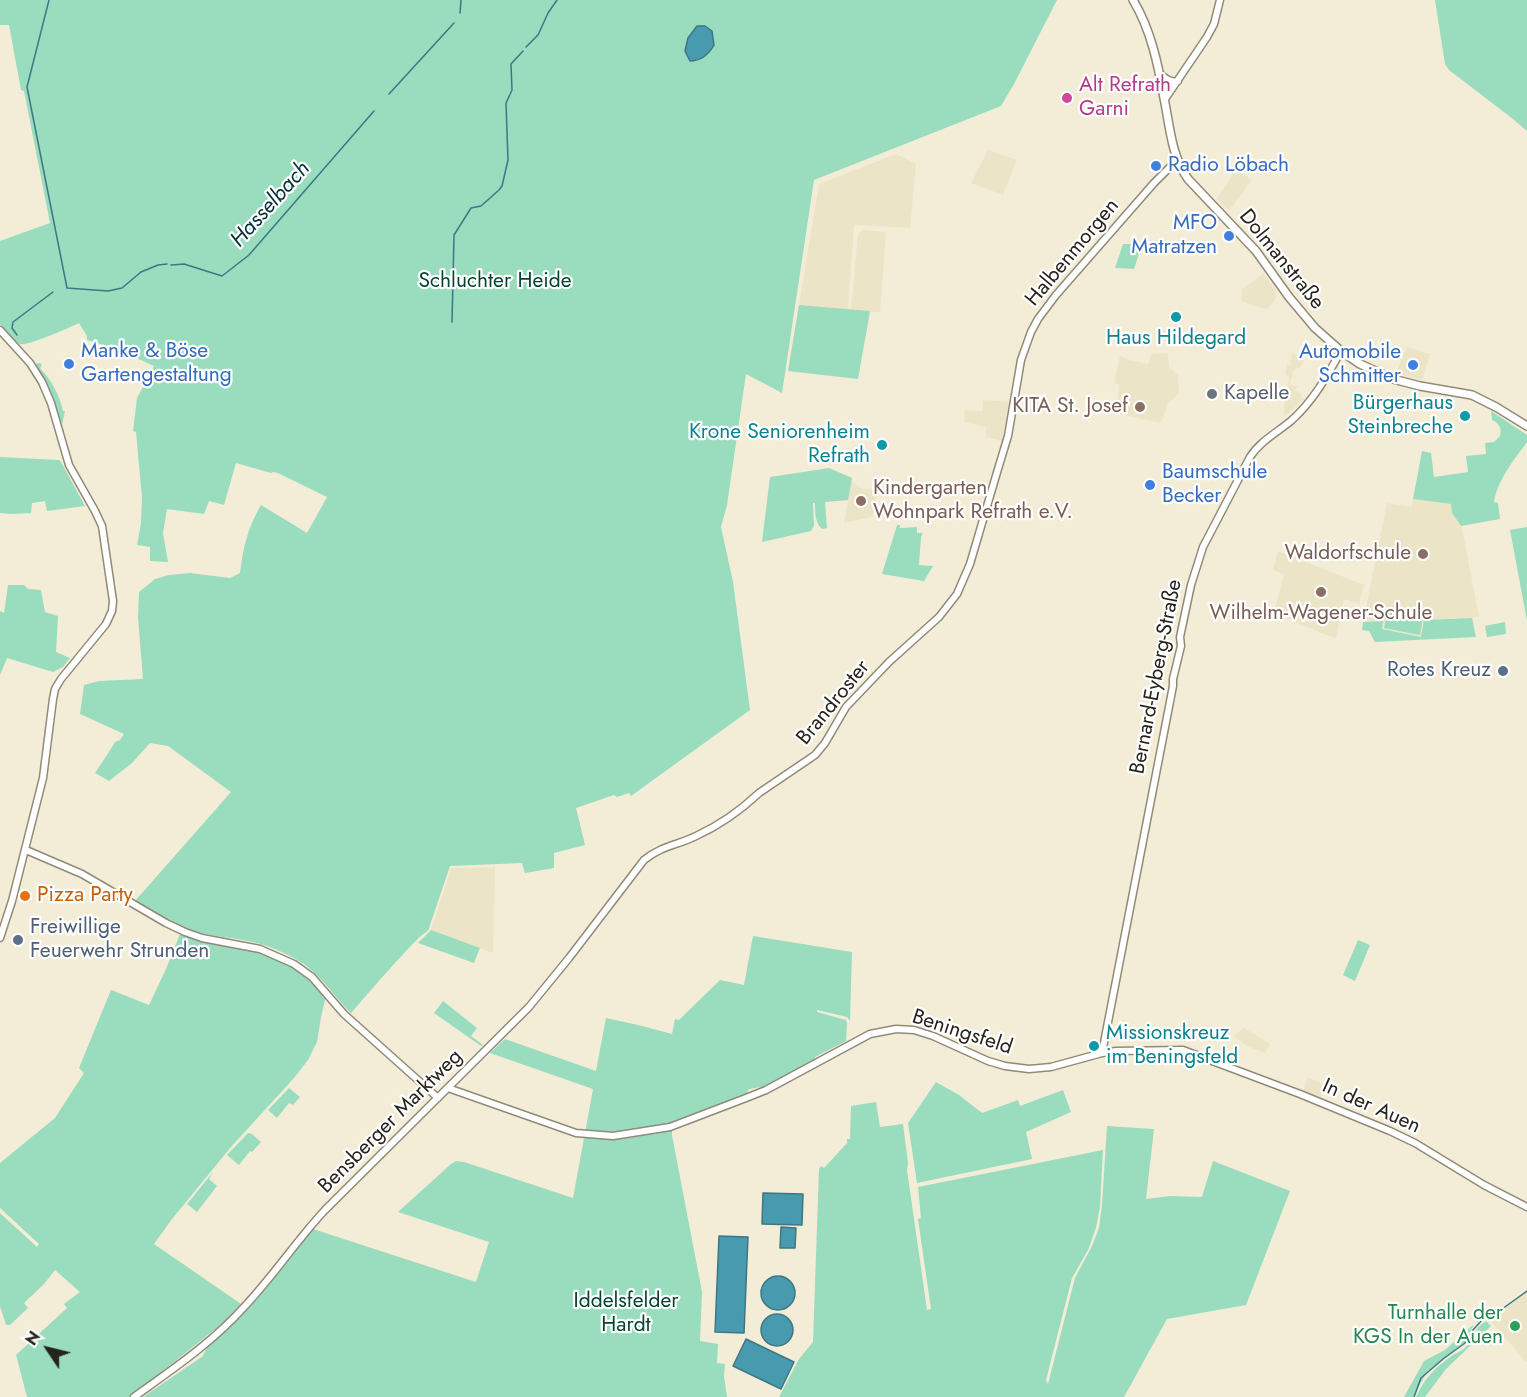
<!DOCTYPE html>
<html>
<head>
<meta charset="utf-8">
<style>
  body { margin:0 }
  #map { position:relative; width:1527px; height:1397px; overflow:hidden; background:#f3edd8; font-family:Jost,sans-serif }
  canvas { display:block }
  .north { position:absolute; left:18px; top:1319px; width:60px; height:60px; -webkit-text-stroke:4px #fff; paint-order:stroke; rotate:305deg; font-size:16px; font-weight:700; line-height:24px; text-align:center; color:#25231b }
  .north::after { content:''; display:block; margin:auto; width:21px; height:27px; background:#25231b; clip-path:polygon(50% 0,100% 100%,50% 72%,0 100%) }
</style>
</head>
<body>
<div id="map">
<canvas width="1527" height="1397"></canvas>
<div class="north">N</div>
</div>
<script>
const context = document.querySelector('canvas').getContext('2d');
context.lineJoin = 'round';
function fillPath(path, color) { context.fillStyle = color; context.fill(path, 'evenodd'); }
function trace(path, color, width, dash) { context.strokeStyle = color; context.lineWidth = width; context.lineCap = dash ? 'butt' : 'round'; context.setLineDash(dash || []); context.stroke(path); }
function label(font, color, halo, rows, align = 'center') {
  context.font = font + ' Jost,sans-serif'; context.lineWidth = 4.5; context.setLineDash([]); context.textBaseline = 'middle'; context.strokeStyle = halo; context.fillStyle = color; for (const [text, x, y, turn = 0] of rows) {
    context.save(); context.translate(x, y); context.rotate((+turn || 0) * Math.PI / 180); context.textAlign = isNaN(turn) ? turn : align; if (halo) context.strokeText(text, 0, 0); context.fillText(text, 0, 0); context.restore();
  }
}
fillPath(new Path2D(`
  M988,150L1017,160L1003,195L971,183Z
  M896,154L916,164L910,228L854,225L848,309H851L858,234L863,230L886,232L880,312H870L858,379L788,371L819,184Z
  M1236,169L1252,180L1229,211L1217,199Z
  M1263,274L1275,289L1276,298L1268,309L1261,308L1241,301L1242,289Z
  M1407,347L1430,354L1422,380L1396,373Z
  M1168,353L1169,367L1178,375L1179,393L1168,403L1161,423L1115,413L1120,385L1114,383L1120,356L1129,360L1148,364L1151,354Z
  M1292,353L1304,360L1299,369L1296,368L1292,374L1293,376L1290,380V385L1296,386L1297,387L1295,390L1302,394L1301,396L1304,399L1284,417L1285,391L1288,387L1289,377L1285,374L1287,364L1290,366Z
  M983,400L1009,402L1002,441L986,437V427L964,422L965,410L983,411Z
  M852,478L851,481L863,489L879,488L872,517L844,523L848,501H833Z
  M1413,499L1451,504L1452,513L1462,528L1479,617L1424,620L1421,637L1382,629L1383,621L1363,622L1387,503L1412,507Z
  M1278,551L1364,585L1359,604L1344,599L1336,638L1318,632L1274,612L1284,574L1273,570Z
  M495,867L493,953L431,930L451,868Z
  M1244,1028L1270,1044L1265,1053L1249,1047L1233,1036Z
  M1308,1078L1324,1084L1325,1086L1321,1098L1303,1091Z
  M1527,1292V1361L1526,1362L1489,1319Z`), '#ece4c7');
fillPath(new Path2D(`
  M0,0H1057L1014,84L1001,106L814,180L782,393L746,374L727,505L721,527L733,582L750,710L631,796L629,793L617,797L614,795L576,808L585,845L554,853V868L525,873L522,863L450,866L428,931C419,936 415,942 407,950C388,970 370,991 351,1013C333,996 321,974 299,961C287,954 274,948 261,944C239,938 215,937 193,931C172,925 154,912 135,901L231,792L168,746L150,743L132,763L109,781L95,773L107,755L115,742L120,740L124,734L80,714L84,685L99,681L143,679L138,618L139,592L155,579L169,575L190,573L230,578L240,573C244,545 247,530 261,505L307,533L327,497L278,473L273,472L271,473L236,463L224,505L209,501L204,514L167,509L163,533L168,562L150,561V547L137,545L141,523L142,498L136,432L133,431L137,398L154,366L117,349L87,340V336L79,323C71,327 26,347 20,344C14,342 5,329 0,324V241L50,223L24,91L21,90L9,25H0Z
  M1435,0H1527V131L1513,119L1449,70L1445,64Z
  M1123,244H1134L1141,247L1134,269L1115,268Z
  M799,305L870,311L858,379L788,371Z
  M38,363H40L42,365L40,368C52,381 59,394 63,411H65L62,425L51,392L36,365Z
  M1491,411L1527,435V442C1514,460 1498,479 1494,502L1498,503L1500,519L1461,526L1452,513L1451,504L1413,499L1422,451L1431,453L1434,477L1468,472L1466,456L1486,454L1485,443L1494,442L1500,436C1502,428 1499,423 1492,420Z
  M0,457L59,460L61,462L85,506L47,511L45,501L32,503L31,513L10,514L0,513Z
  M829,468L852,478L848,500L825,502L827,528L822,529C815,523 815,512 815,503H813L814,526L811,531L762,542L770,477Z
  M897,525H900V528L917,527V533H923L921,537L919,565L933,566L924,581L882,574Z
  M1527,527V621L1510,530Z
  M8,585H24L28,589L41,590L45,612L58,616L56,652L70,658L63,667L53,672L7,658L0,675V611L4,613Z
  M1388,611L1423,617L1420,635L1384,628Z
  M1472,618L1476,637L1375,642L1369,631L1362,630L1363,622L1383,621L1382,629L1421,637L1424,620Z
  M1505,622L1506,634L1487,637L1485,626Z
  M431,930L480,948L474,963L418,943Z
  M180,934L205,942L265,953L298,969L313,982L326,996L321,1017L317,1042L308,1060L294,1078L231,1147L172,1219L154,1244L244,1306L130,1397H27L16,1355L67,1308L64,1304L80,1292L55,1270L44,1284L24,1303L28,1308L10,1325H6L0,1306V1213L37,1247L39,1244L0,1208V1163L55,1118L84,1073L79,1068L111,990L149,1005L166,969Z
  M753,936L852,952L850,1021L847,1017L817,1010V1012L846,1020L847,1023L846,1041L815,1057V1059L797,1071L767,1086L749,1089L746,1095C722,1104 697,1116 672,1123C644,1131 614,1134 585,1133L593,1089L490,1053L505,1039L596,1071L606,1018L638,1025L672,1034L675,1019L679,1020L720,980L744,985Z
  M1358,940L1370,945L1355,981L1343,975Z
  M443,1001L477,1028L471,1036L483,1045L481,1046L434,1013Z
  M936,1082L959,1095L982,1113L1018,1100L1020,1106L1063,1090L1071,1112L1026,1132L1032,1159L917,1183L908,1123Z
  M289,1088L300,1097L293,1105L289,1103L277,1118L268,1110Z
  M876,1102L880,1127L903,1124L908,1163L907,1170L927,1310L931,1309L918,1219L921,1218L918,1187L1103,1150L1100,1206L1096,1228L1088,1250L1072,1278L1046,1380L1048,1384L1075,1278L1092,1246L1099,1228L1102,1205L1107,1126L1154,1129L1146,1199L1170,1196L1202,1197L1213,1161L1290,1191L1246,1305L1167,1319L1124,1397H779L799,1359L813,1342L819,1169L821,1166L824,1168L847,1143V1139H850L851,1106Z
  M672,1127V1135L702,1292L700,1341L718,1344L717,1363L725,1364L724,1376L727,1397H143L203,1356C211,1336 232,1322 246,1307C270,1282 292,1256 313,1229L476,1282L489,1242L398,1212L451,1164L456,1161L464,1162L573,1198L584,1138H605Z
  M248,1133L252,1134L261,1142L252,1152L250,1151L239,1165L227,1155Z
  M213,1172L209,1179L217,1186L197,1212L187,1204Z
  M1482,1317L1483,1318L1474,1324L1465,1342L1427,1372L1413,1397H1404L1424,1361L1445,1350Z
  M1486,1321L1491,1326L1446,1369L1425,1397H1416C1424,1379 1435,1368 1450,1357C1455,1353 1461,1352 1466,1347C1476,1336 1472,1330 1486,1321Z`), '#99dcbe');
const water = new Path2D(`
  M697,26H705L712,31L714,45C709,54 701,61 690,61L685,51L688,38Z
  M763,1193L803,1194L802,1225L762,1224Z
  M781,1227L796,1228L795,1248H780Z
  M719,1236L748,1237L744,1333L715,1332Z
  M761 1293a17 17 0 1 1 34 0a17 17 0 1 1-34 0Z
  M761 1330a16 16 0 1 1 32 0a16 16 0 1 1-32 0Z
  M746,1339L794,1362L781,1389L733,1366Z`);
fillPath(water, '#489baf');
trace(water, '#3e7783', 1.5);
trace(new Path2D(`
  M49,0L27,87L67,288L108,291L122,288L141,272L158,265L167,264
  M460,13L461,0
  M526,47L538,35L548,13L557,0
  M389,94L454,23
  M171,265L184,264L222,276L249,255L374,111
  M452,322L454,235L471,208L481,206L499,190L502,186L508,160L506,103L512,90L511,64L523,51
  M17,335L12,328L13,322L53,292
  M1414,1397L1421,1378L1443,1359L1465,1343L1473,1330L1482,1320L1502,1309L1527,1291`), '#3e7783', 1.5);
const tertiary = new Path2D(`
  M1159,73C1165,78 1170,83 1178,81
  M1165,99L1207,37L1214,24L1220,0
  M0,330L30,363L42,382L51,403L69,465L95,511L102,526L113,601L112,611L106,624L61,679L55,689L53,699L43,778L12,901L0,938
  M26,850L82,874L166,923L185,932L202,938L260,949L294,964L312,977L344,1014L438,1098
  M1102,1053L1173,686V679L1181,646L1180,637L1191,585L1203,547L1250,457C1260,441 1278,432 1292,420C1314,400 1327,376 1341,351
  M448,1088L576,1133L613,1136L670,1127L746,1098L766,1090L870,1034L896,1029L914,1030L933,1036L988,1061L1005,1066L1029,1069L1051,1067L1102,1053L1116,1051L1183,1050L1300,1094L1390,1131L1415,1143L1484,1185L1527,1207
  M134,1397C173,1369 213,1342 245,1306C274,1275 297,1240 325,1210L529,1007L569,958L644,860C661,846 678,845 696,836C718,826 742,809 759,793L815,755L825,743L846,707L889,662L939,617L957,594L970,564L998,469L1008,436L1021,360L1031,332L1038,319L1056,295L1154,183L1177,160`);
const secondary = new Path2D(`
  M1133,0C1151,30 1158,64 1164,98C1170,127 1171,155 1188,179L1256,251L1289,297L1315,328L1341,351L1360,364L1393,379L1420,386L1472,395L1496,407L1527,426`);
trace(tertiary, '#908a77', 9);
trace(secondary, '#908a77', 10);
trace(tertiary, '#fff', 6);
trace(secondary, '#fff', 7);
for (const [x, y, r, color] of [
  [1067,98,6,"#d1479c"],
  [1156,166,6,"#3f7fe0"],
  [1229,236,6,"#3f7fe0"],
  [1176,317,6,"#0f9aa8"],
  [69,364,6,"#3f7fe0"],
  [1413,365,6,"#3f7fe0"],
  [1212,394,6,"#6b7280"],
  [1140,407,6,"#8d6e63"],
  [1465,416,6,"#0f9aa8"],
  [882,445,6,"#0f9aa8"],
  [1150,485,6,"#3f7fe0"],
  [861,501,6,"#8d6e63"],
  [1423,554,6,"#8d6e63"],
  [1321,592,6,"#8d6e63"],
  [1503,671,6,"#5c6f8a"],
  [25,896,6,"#e8710a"],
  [18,940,6,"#5c6f8a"],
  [1094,1046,6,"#0f9aa8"],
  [1515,1326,6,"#2e9e5b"]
]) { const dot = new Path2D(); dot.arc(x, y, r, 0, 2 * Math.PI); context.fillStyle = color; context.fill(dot); trace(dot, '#fff', 2); }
label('21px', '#b23c85', '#fff', [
  ["Alt Refrath",1079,86],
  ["Garni",1079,110]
], 'left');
label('21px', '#366cbe', '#fff', [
  ["Radio Löbach",1168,166],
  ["MFO",1217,224,"right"],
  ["Matratzen",1217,248,"right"],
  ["Manke & Böse",81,352],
  ["Gartengestaltung",81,376],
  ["Automobile",1401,353,"right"],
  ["Schmitter",1401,377,"right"],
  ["Baumschule",1162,473],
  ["Becker",1162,497]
], 'left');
label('21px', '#25231b', '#fff', [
  ["Halbenmorgen",1073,253,-50],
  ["Dolmanstraße",1281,260,51],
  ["Bernard-Eyberg-Straße",1157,677,-79],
  ["Brandroster",834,703,-51],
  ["Beningsfeld",962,1033,18],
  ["In der Auen",1371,1107,24],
  ["Bensberger Marktweg",391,1122,-45]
]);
label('21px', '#05442f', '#fff', [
  ["Schluchter Heide",495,282],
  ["Iddelsfelder",626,1302],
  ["Hardt",626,1326]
]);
label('21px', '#0d838f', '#fff', [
  ["Haus Hildegard",1176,339,"center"],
  ["Bürgerhaus",1453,404],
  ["Steinbreche",1453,428],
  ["Krone Seniorenheim",870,433],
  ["Refrath",870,457],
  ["Missionskreuz",1106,1034,"left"],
  ["im Beningsfeld",1106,1058,"left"]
], 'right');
label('21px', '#5b616d', '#fff', [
  ["Kapelle",1224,394]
], 'left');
label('21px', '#785e54', '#fff', [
  ["KITA St. Josef",1128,407],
  ["Kindergarten",873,489,"left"],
  ["Wohnpark Refrath e.V.",873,513,"left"],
  ["Waldorfschule",1411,554],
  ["Wilhelm-Wagener-Schule",1321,614,"center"]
], 'right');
label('21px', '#4e5e75', '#fff', [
  ["Rotes Kreuz",1491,671],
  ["Freiwillige",30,928,"left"],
  ["Feuerwehr Strunden",30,952,"left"]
], 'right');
label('21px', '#c56008', '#fff', [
  ["Pizza Party",37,896]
], 'left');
label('21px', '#27864d', '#fff', [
  ["Turnhalle der",1503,1314],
  ["KGS In der Auen",1503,1338]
], 'right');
label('italic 22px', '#052f38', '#fff', [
  ["Hasselbach",271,205,-48]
]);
</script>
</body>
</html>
